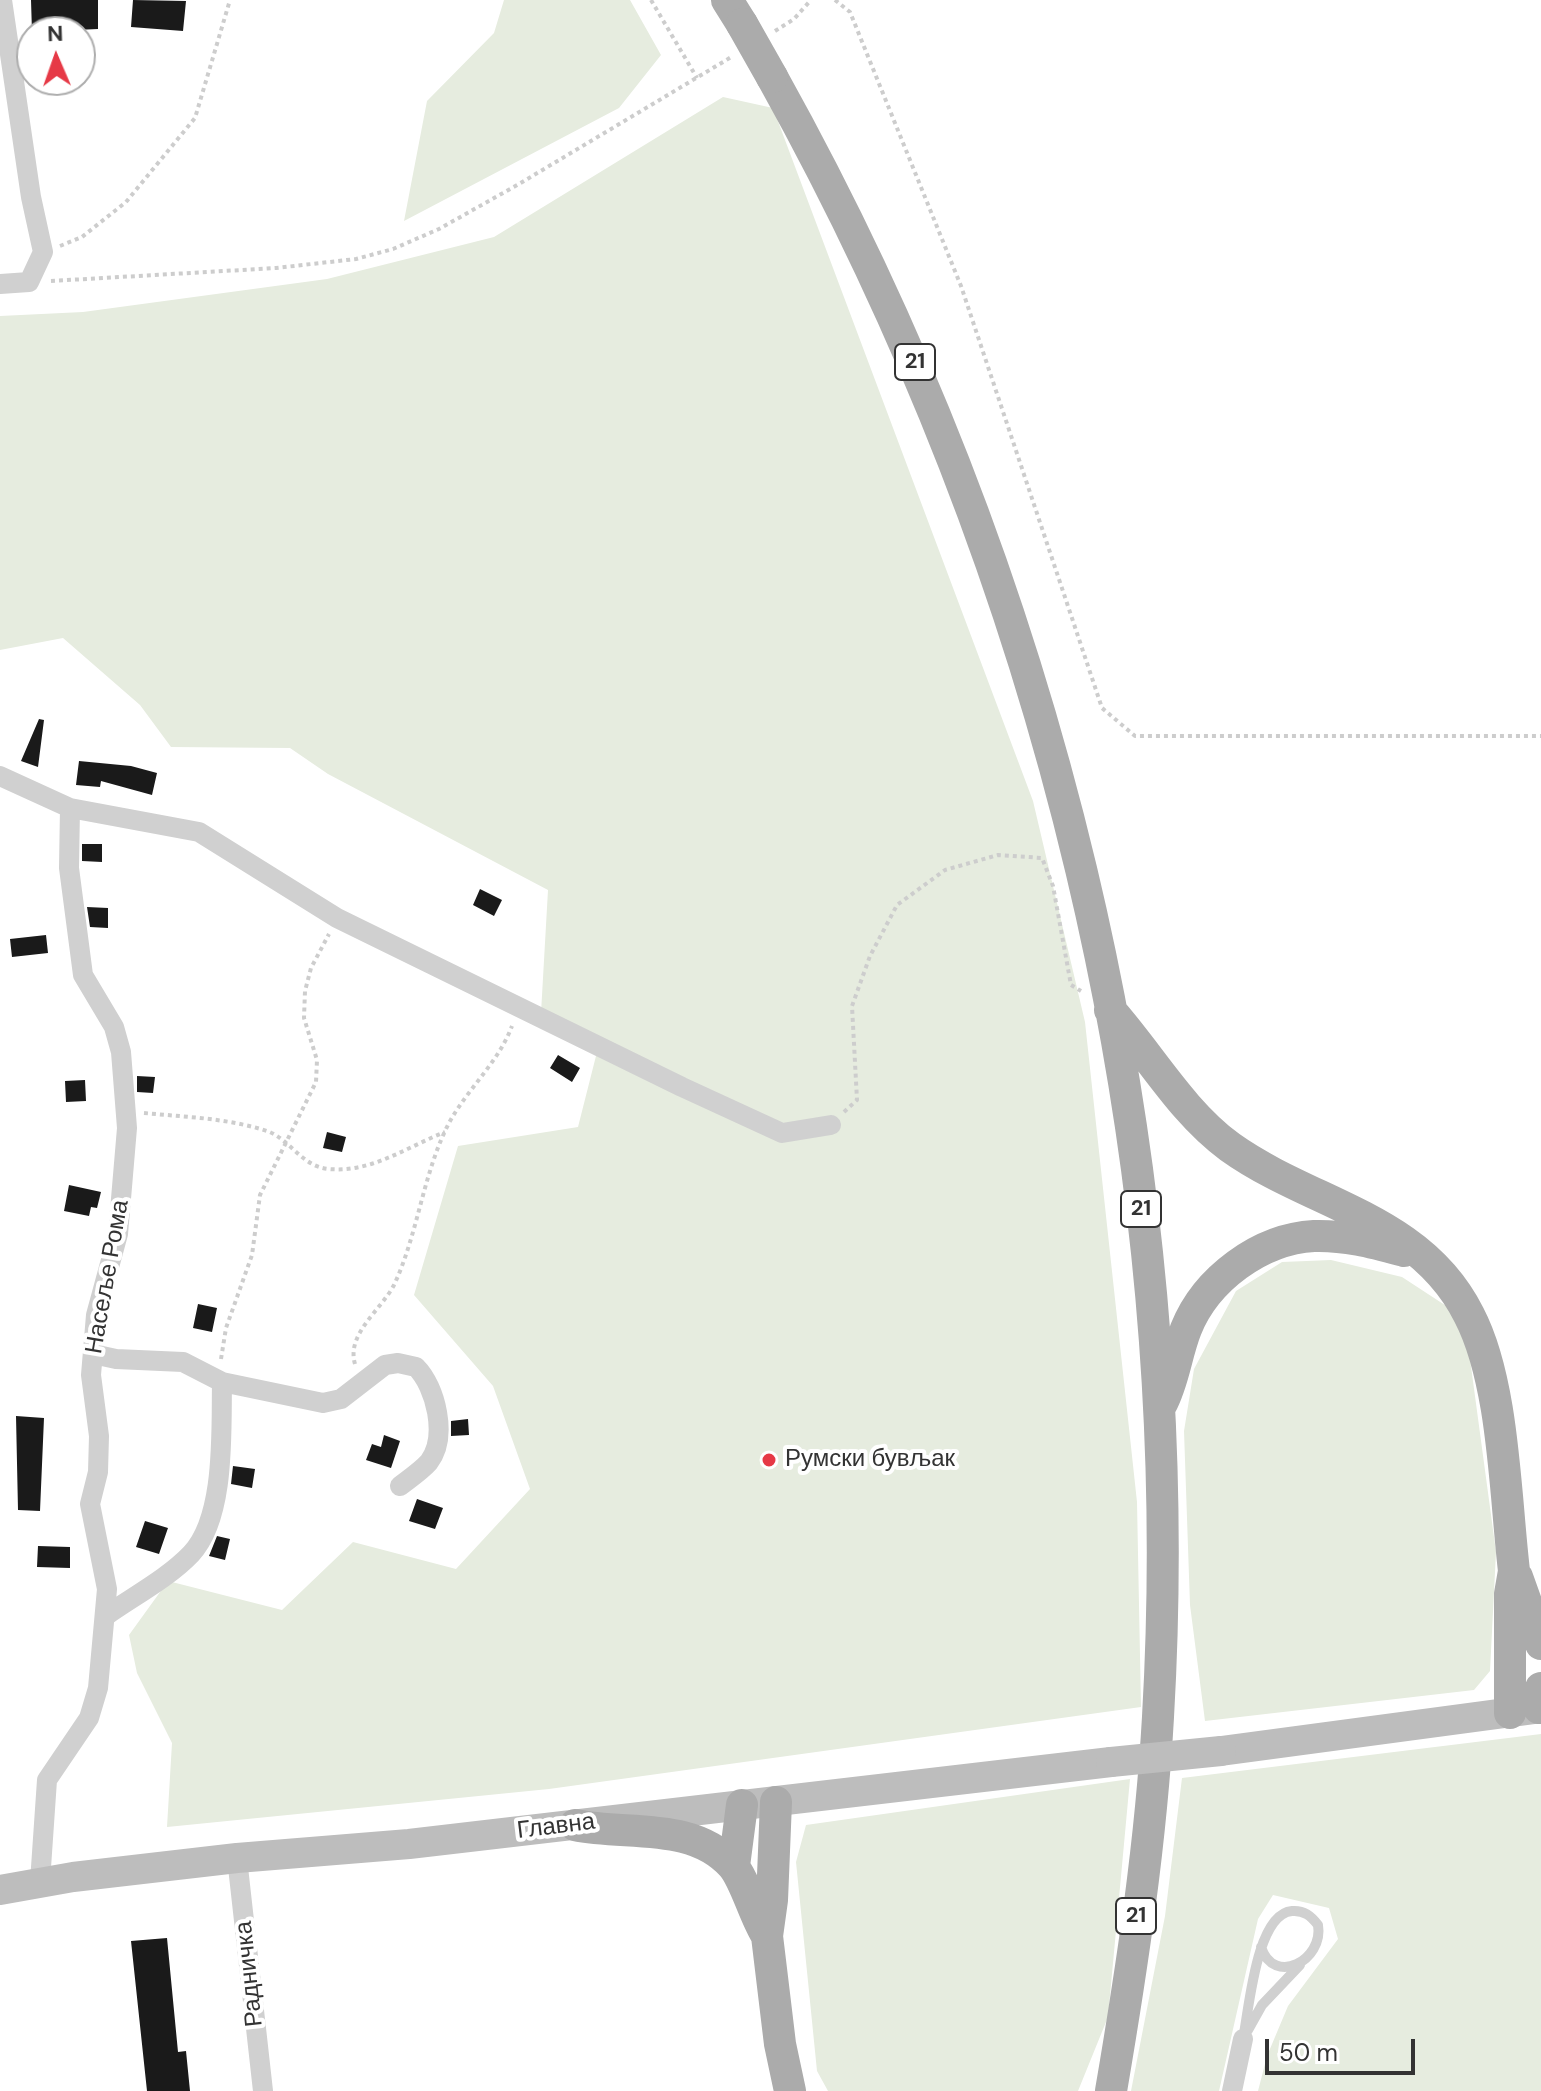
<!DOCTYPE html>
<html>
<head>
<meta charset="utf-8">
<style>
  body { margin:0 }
  #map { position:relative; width:1541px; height:2091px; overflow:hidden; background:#fff; font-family:"DM Sans",sans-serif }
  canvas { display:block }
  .north { position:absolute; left:16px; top:16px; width:80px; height:80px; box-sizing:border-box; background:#fff; border:2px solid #adadad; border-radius:50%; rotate:358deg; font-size:22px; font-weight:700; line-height:32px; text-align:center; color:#333 }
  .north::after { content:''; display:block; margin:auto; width:28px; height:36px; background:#e63946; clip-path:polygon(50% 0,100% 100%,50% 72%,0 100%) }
  .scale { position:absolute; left:1265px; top:2039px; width:150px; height:36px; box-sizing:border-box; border:4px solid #333; border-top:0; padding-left:10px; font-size:24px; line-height:28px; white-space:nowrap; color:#333; -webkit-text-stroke:6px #fff; paint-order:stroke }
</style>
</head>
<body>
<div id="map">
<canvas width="1541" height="2091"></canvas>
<div class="north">N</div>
<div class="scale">50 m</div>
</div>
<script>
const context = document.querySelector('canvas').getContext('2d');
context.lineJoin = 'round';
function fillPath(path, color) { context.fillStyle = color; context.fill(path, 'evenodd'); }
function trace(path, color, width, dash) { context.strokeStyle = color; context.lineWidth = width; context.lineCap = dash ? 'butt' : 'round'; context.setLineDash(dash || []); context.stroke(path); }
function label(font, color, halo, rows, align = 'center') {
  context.font = font + ' "DM Sans",sans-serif'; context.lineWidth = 8; context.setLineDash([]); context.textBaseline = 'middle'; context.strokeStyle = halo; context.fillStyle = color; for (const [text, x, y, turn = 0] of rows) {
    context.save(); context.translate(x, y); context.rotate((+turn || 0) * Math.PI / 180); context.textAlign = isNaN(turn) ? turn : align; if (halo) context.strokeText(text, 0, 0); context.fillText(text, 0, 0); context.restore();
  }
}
fillPath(new Path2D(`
  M504,0H630L661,55L619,108L404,221L427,101L494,33Z
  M723,97L773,108L1033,801L1085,1022L1137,1502L1141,1707L549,1789L167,1827L172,1743L137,1673L129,1635L168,1581L282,1610L353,1542L456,1569L530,1489L493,1386L414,1295L458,1146L578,1127L597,1052L541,1013L548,890L328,774L290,748L171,747L140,705L63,638L0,650V316L83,312L327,279L494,237Z
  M1331,1260L1402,1277L1454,1311L1470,1359L1496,1552L1490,1671L1474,1690L1205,1721L1190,1605L1184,1431L1194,1369L1236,1291L1282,1262Z
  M1541,1734V2091H1258L1267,2056L1288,2006L1338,1939L1329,1908L1273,1895L1258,1919L1219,2091H1131L1165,1916L1182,1778Z
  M1130,1779L1108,2017L1078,2091H828L817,2071L796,1862L806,1825Z`), '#e6ecdf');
fillPath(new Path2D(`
  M31,0H98V29L32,32Z
  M133,0L186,1L183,31L131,27Z
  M39,719L44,720L38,767L21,761Z
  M79,761L131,766L157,773L152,795L101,781L100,787L76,785Z
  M82,844H102V862L82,861Z
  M480,889L502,900L494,916L473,905Z
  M87,907L108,908V928L90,927Z
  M46,935L48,953L12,957L10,939Z
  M558,1055L580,1068L572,1082L550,1068Z
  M137,1076L155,1077L153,1093L137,1092Z
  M85,1080L86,1101L66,1102L65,1081Z
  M327,1132L346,1137L342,1152L323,1148Z
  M69,1185L101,1192L97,1208L91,1207L89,1216L64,1211Z
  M198,1304L217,1308L212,1332L193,1328Z
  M16,1416L44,1418L40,1511L18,1510Z
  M468,1419L469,1435L451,1436V1421Z
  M384,1435L400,1441L391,1468L366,1460L372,1444L381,1447Z
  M233,1466L255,1469L252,1488L231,1484Z
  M417,1499L443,1508L435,1529L409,1521Z
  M145,1521L168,1528L159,1554L136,1547Z
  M217,1536L230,1539L225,1560L209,1556Z
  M38,1546L70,1547V1568L37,1567Z
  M167,1938L178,2052L186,2051L190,2091H147L131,1941Z`), '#1a1a1a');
trace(new Path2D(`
  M651,0L697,78
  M835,0L850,12L961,286L1102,708L1135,736H1541
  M775,31L794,19L811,0
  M60,246L82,237L126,202L195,118L230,0
  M51,281L276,268L356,259L393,249L439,229L519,184L733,56
  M844,1112L857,1100L852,1006L870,956L897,905L945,870L998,855L1042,858L1053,886L1071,985L1081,991
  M144,1113C185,1117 227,1118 267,1131C290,1139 302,1167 329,1169C371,1173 407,1147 445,1132
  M221,1359L226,1328L252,1255L260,1195L316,1082L317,1060L304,1018L305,991L311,968L329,934
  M355,1364C346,1334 381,1310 394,1285C418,1234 423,1173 449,1123C468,1088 498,1063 512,1026`), '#cdcdcd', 4, [4, 4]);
trace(new Path2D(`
  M1248,2030L1262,2005L1300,1965
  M1243,2039C1249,2010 1256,1914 1292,1911C1304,1910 1311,1916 1318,1925C1324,1960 1274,1987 1261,1947`), '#d0d0d0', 10);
trace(new Path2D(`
  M0,284L29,282L43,252L31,197L2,0
  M0,776L70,808L69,868L83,975L114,1027L121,1052L127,1128L118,1234L96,1315L91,1375L99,1436L98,1472L90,1504L107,1589L98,1688L89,1718L47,1780L40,1882
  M70,808L199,832L337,918L682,1087L782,1133L831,1125
  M93,1354L116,1359L183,1362L222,1382L323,1403L341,1399L385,1365L398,1363L416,1367C436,1387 448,1437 429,1462C421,1471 409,1479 400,1486
  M107,1615C134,1596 168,1578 191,1554C226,1517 221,1430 222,1382
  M237,1858L263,2091
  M1232,2091L1243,2039`), '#d0d0d0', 20);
trace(new Path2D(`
  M1221,1751L1535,1709
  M0,1890L73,1877L237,1858L409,1844L1111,1762`), '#bdbdbd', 30);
trace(new Path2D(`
  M727,0L742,24
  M772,77C1049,574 1191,1148 1158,1717C1151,1842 1132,1968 1111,2091
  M1110,1010C1150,1055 1181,1111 1230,1147C1311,1205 1420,1217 1469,1315C1504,1382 1505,1495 1514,1571L1510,1594V1713
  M1161,1405C1174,1381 1176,1354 1186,1329C1206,1279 1260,1239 1314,1236C1345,1235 1374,1243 1404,1251
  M1517,1577L1541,1644
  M1539,1708L1541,1688
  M776,1802L772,1900L767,1936L780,2044L790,2091
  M575,1825C627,1836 692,1821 732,1865C745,1879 754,1916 767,1936
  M734,1866L742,1805`), '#ababab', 32);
trace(new Path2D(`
  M1111,1762L1221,1751`), '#bdbdbd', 30);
trace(new Path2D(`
  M742,24L772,77`), '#ababab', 32);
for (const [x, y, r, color] of [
  [769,1460,8,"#e63946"]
]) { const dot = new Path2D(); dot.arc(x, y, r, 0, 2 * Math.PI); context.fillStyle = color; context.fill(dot); trace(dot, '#fff', 3); }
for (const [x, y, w] of [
  [915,362,40],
  [1141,1209,40],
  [1136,1916,40]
]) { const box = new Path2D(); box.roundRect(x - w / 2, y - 18, w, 36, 6); context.fillStyle = '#fff'; context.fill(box); trace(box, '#333', 2); }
label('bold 22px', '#333', null, [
  ["21",915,362],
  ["21",1141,1209],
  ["21",1136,1916]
]);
label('24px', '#333', '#fff', [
  ["Насеље Рома",108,1277,-80],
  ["Главна",556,1827,-7],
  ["Радничка",250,1974,-96]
]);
label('24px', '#333', '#fff', [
  ["Румски бувљак",785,1460]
], 'left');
</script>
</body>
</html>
